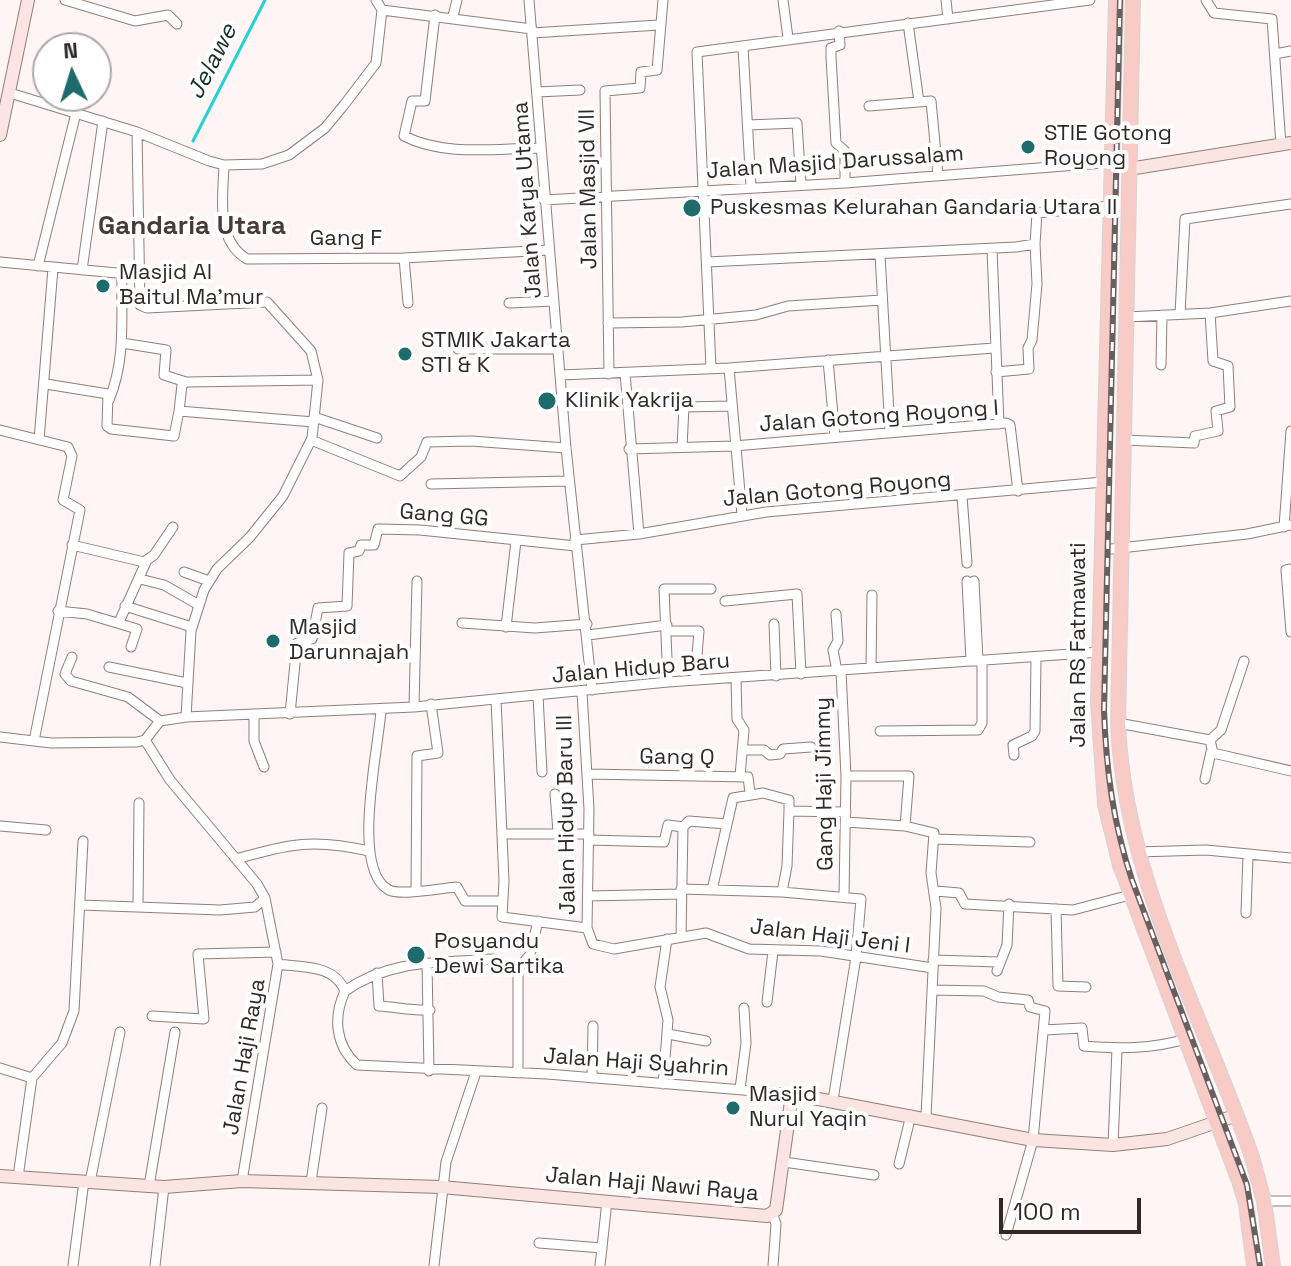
<!DOCTYPE html>
<html>
<head>
<meta charset="utf-8">
<style>
  body { margin:0 }
  #map { position:relative; width:1291px; height:1266px; overflow:hidden; background:#fef5f4; font-family:"Space Grotesk",sans-serif }
  canvas { display:block }
  .north { position:absolute; left:32px; top:32px; width:80px; height:80px; box-sizing:border-box; background:#fff; border:2px solid #ada9a9; border-radius:50%; rotate:356deg; font-size:22px; font-weight:700; line-height:32px; text-align:center; color:#312928 }
  .north::after { content:''; display:block; margin:auto; width:28px; height:36px; background:#1e6b6c; clip-path:polygon(50% 0,100% 100%,50% 72%,0 100%) }
  .scale { position:absolute; left:999px; top:1198px; width:142px; height:36px; box-sizing:border-box; border:4px solid #312928; border-top:0; padding-left:10px; font-size:24px; line-height:28px; white-space:nowrap; color:#312928; -webkit-text-stroke:6px #fff; paint-order:stroke }
</style>
</head>
<body>
<div id="map">
<canvas width="1291" height="1266"></canvas>
<div class="north">N</div>
<div class="scale">100 m</div>
</div>
<script>
const context = document.querySelector('canvas').getContext('2d');
context.lineJoin = 'round';
function trace(path, color, width, dash) { context.strokeStyle = color; context.lineWidth = width; context.lineCap = dash ? 'butt' : 'round'; context.setLineDash(dash || []); context.stroke(path); }
function label(font, color, halo, rows, align = 'center') {
  context.font = font + ' "Space Grotesk",sans-serif'; context.lineWidth = 8; context.setLineDash([]); context.textBaseline = 'middle'; context.strokeStyle = halo; context.fillStyle = color; for (const [text, x, y, turn = 0] of rows) {
    context.save(); context.translate(x, y); context.rotate((+turn || 0) * Math.PI / 180); context.textAlign = isNaN(turn) ? turn : align; if (halo) context.strokeText(text, 0, 0); context.fillText(text, 0, 0); context.restore();
  }
}
trace(new Path2D(`
  M193,141L265,0`), '#23d2d4', 3);
const street = new Path2D(`
  M65,0L135,21L168,15L177,24
  M376,0L382,10
  M529,0L566,448L592,690
  M783,0L788,38
  M946,0L948,19
  M1206,0L1214,13L1272,19L1281,145
  M382,10L532,29
  M435,15L425,101H412L404,136C445,157 497,148 541,148
  M453,16L457,0
  M908,23L919,102
  M839,31L840,45L831,48V57L836,143L845,151V183
  M532,33L659,25
  M743,47L751,187
  M1275,54L1291,51
  M537,92L580,90
  M10,93L137,132L209,161L224,165L262,164L289,155L325,128L344,105L376,63L382,10
  M869,106L931,101L938,175
  M748,125L797,123L801,185
  M137,132L140,305L147,308L267,302L311,351L318,380L312,438L283,496L250,537L217,569L204,590L191,631L186,717
  M224,165C223,196 215,240 247,259L404,258L549,250
  M544,200L845,183L1129,161
  M992,249L999,424
  M880,255L890,431
  M404,258L408,303
  M0,262L138,275
  M707,262L1016,247L1035,244L1037,213L1110,206
  M38,266L76,113
  M82,270L103,121
  M509,303L554,301
  M1180,314L1185,219L1291,204
  M1126,317L1210,313L1291,301
  M608,323L682,322L756,315L788,306L882,300
  M122,343L166,350L164,375L186,382
  M458,349H558
  M828,360L835,437
  M1161,365L1162,315
  M711,368L697,52L1090,0
  M729,368L742,515
  M996,372L1029,369L1028,348L1032,340L1037,284L1035,244
  M625,373L639,534
  M609,374L605,91L640,88L641,72L657,70L663,0
  M560,375L729,368L994,348
  M46,384L108,394L107,426L111,429L174,436L179,411
  M109,400C126,360 121,317 122,274
  M314,417L377,438
  M314,422L179,411L182,385L186,382L318,380
  M0,430L68,447L72,456L63,500L80,510L34,741
  M39,440L53,268
  M311,440L400,476L421,457L427,442L471,441L566,448
  M1124,440L1194,443L1195,436L1218,431L1216,411L1230,407L1228,366L1213,361L1210,313
  M682,447L684,407L732,406
  M629,449L734,446L1006,423L1010,425L1018,491
  M431,484L569,481
  M962,496L967,563
  M1284,527L1291,431
  M575,540L639,534L766,512L1103,482
  M72,545L144,562L154,555L173,527
  M1102,550L1247,534L1291,525
  M1291,569L1286,570L1291,632
  M184,572L209,581
  M140,579L164,585L199,605
  M967,581L971,661
  M974,581L978,660
  M725,601L797,594L801,674
  M125,606L192,627
  M58,611L87,614L137,629L131,647
  M836,614L838,641L833,650L837,671
  M119,622L147,560
  M462,623L535,628L587,624
  M774,624L776,676
  M506,627L516,541
  M668,631H699L695,680
  M588,635L667,625
  M72,657L65,674L71,681L128,697L160,721
  M109,667L187,683
  M871,668L872,595
  M841,671L846,776L844,896
  M736,678L737,719L744,730L740,776
  M668,682L664,589H711
  M582,692L589,809L587,928L593,944L614,949L706,933L749,949L821,951L933,968
  M538,696L542,772
  M496,699L504,881L502,917L587,928
  M414,707L417,581
  M381,710C379,747 350,870 389,890C401,896 442,888 457,887L465,901H502
  M290,714L297,643L312,639L318,608L347,606L349,553L359,551L361,545H374L378,529L420,530L576,546
  M254,715V741L264,767
  M1118,723L1210,740
  M880,731L978,730L982,723V660
  M0,737L51,743L137,742L145,740L160,721L186,717L414,707L668,682L1100,652
  M145,740L170,780L257,884L265,898L278,964L242,1181
  M1210,740L1213,753L1291,771
  M1210,740L1221,730L1244,661
  M742,750H764L770,755L780,754L783,749L811,747
  M1014,755L1013,745L1032,736L1035,731L1036,658
  M588,774L748,777L750,793
  M846,776H909L905,826
  M1205,779L1211,752
  M555,794L558,832
  M846,822L905,826L934,833L931,873L936,908L926,1117
  M0,826L46,830
  M683,827L689,821L726,824
  M503,834H589
  M934,839L1030,842
  M589,840L664,842L668,825L683,827
  M1137,852L1206,850L1291,858
  M236,859C291,844 312,838 369,851
  M681,889L782,892L861,899L856,957L833,1100
  M712,890L733,798L763,793L789,800V811L846,812
  M416,891L417,756L438,753L431,704
  M936,891L959,893L965,904L1073,910L1130,895
  M782,892L787,866L789,811
  M588,896L681,894
  M81,905L220,910L255,907L265,898
  M138,907L139,803
  M1056,909L1058,986L1086,987
  M1246,913L1248,856
  M681,935L683,827
  M933,960L999,962
  M427,963L429,1071
  M278,964C303,968 334,964 345,991C333,1017 335,1045 357,1065L547,1074L792,1094
  M997,971L1007,945L1009,904
  M377,973L379,1006C397,1007 411,1011 430,1010
  M932,990L984,991L998,997L1028,1000L1030,1007L1045,1011L1033,1140L1006,1235
  M345,991C390,959 440,963 493,959
  M767,1002L773,951
  M152,1016L204,1019L198,954L276,952
  M1044,1030L1082,1028L1084,1046C1119,1049 1152,1049 1186,1039
  M668,1034L706,1041
  M0,1068L32,1078
  M518,1073V968L530,955L538,921
  M592,1078L593,1026
  M663,1084L668,1020L660,987L667,939
  M740,1089L746,1043L744,1008
  M1113,1145L1117,1049
  M784,1162L874,1175
  M899,1164L911,1115
  M18,1177L32,1078L62,1043L74,1011L83,841
  M90,1182L120,1032
  M311,1182L322,1108
  M149,1186L175,1032
  M1264,1201H1291
  M773,1215L776,1224L773,1266
  M539,1243L602,1248
  M73,1266L84,1181
  M155,1266L164,1187
  M434,1266L446,1162L476,1072
  M600,1266L607,1201`);
const secondary = new Path2D(`
  M0,135L28,0
  M1129,169L1291,143
  M0,1176L164,1187L242,1181L441,1187L767,1216L776,1210L792,1094L1033,1140L1113,1145L1167,1139L1237,1115`);
const primary = new Path2D(`
  M1116,0L1098,701L1105,804L1120,865L1239,1181L1246,1204L1254,1266
  M1133,0L1118,723C1124,876 1202,1014 1252,1157L1264,1201L1273,1266`);
trace(street, '#917e7c', 11);
trace(secondary, '#917e7c', 14);
trace(primary, '#d6d4d4', 16);
trace(street, '#fff', 9);
trace(secondary, '#fbe5e3', 12);
trace(primary, '#f8cbc7', 14);
const rail = new Path2D(`
  M1120,0L1104,710C1106,769 1113,823 1132,880L1247,1185L1260,1266`);
trace(rail, '#68605f', 6);
trace(rail, '#fff', 3, [9]);
for (const [x, y, r, color] of [
  [1028,147,8,"#1e6b6c"],
  [692,208,10,"#1e6b6c"],
  [103,286,8,"#1e6b6c"],
  [405,354,8,"#1e6b6c"],
  [547,401,10,"#1e6b6c"],
  [273,641,8,"#1e6b6c"],
  [416,955,10,"#1e6b6c"],
  [733,1108,8,"#1e6b6c"]
]) { const dot = new Path2D(); dot.arc(x, y, r, 0, 2 * Math.PI); context.fillStyle = color; context.fill(dot); trace(dot, '#fff', 3); }
label('22px', '#312928', '#fff', [
  ["STIE Gotong",1044,134],
  ["Royong",1044,159],
  ["Puskesmas Kelurahan Gandaria Utara II",710,208],
  ["Masjid Al",119,273],
  ["Baitul Ma'mur",119,298],
  ["STMIK Jakarta",421,341],
  ["STI & K",421,366],
  ["Klinik Yakrija",565,401],
  ["Masjid",289,628],
  ["Darunnajah",289,653],
  ["Posyandu",434,942],
  ["Dewi Sartika",434,967],
  ["Masjid",749,1095],
  ["Nurul Yaqin",749,1120]
], 'left');
label('22px', '#312928', '#fff', [
  ["Jalan Masjid Darussalam",835,163,-4],
  ["Jalan Masjid VII",589,189,-91],
  ["Jalan Karya Utama",528,200,-94],
  ["Gang F",346,239],
  ["Jalan Gotong Royong I",879,417,-4],
  ["Jalan Gotong Royong",837,490,-5],
  ["Gang GG",444,516,5],
  ["Jalan RS Fatmawati",1079,645,-90],
  ["Jalan Hidup Baru",641,669,-5],
  ["Gang Q",677,758,1],
  ["Gang Haji Jimmy",825,784,-91],
  ["Jalan Hidup Baru III",567,815,-91],
  ["Jalan Haji Jeni I",830,937,7],
  ["Jalan Haji Raya",245,1057,-80],
  ["Jalan Haji Syahrin",636,1063,4],
  ["Jalan Haji Nawi Raya",652,1185,5]
]);
label('italic 24px', '#152f2f', '#fff', [
  ["Jelawe",213,62,-63]
]);
label('bold 26px', '#493937', '#fff', [
  ["Gandaria Utara",192,227]
]);
</script>
</body>
</html>
